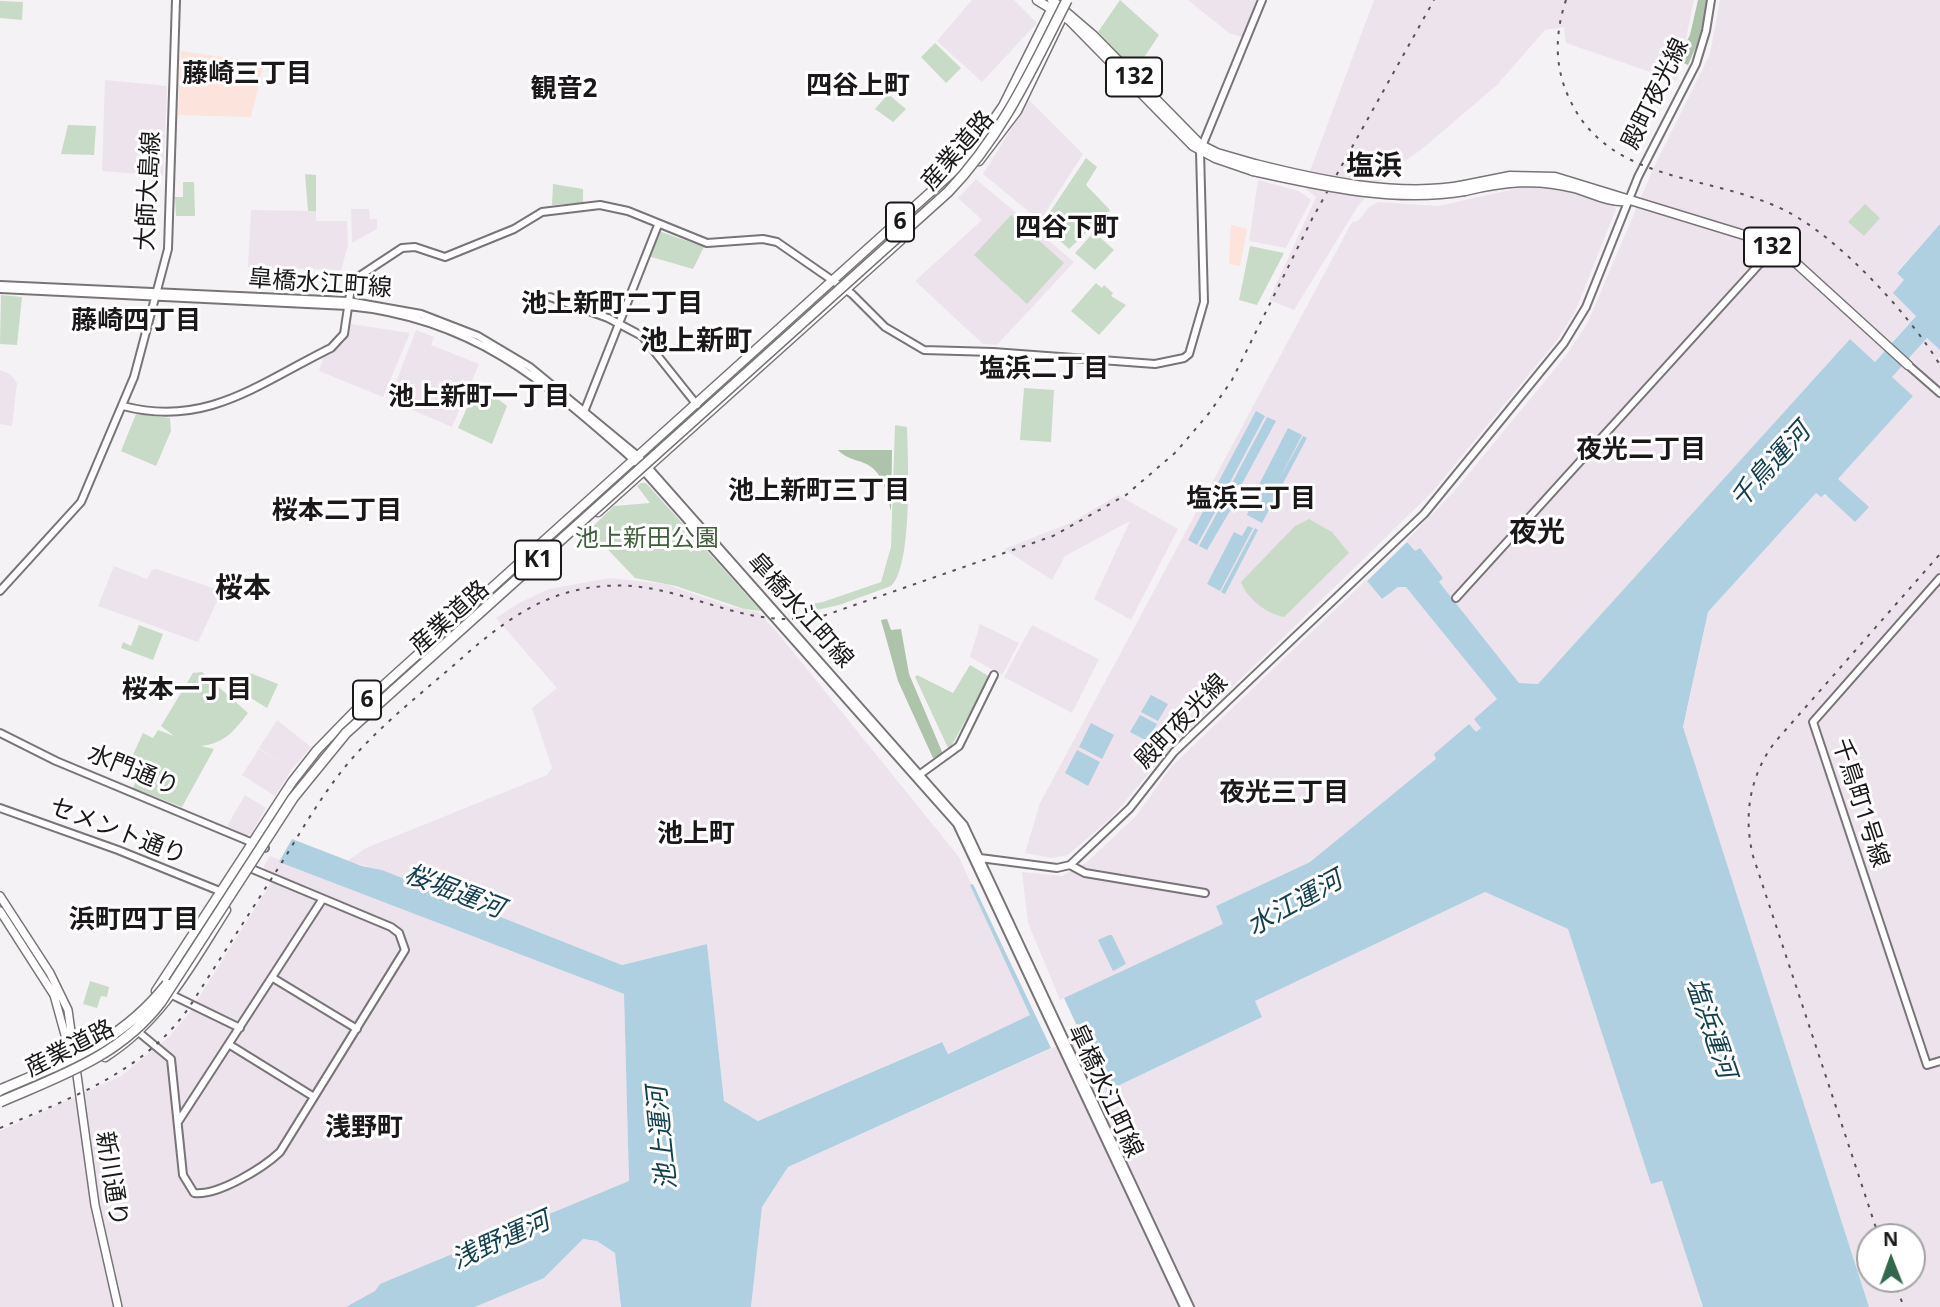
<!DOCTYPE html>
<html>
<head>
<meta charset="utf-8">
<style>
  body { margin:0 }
  #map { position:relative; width:1940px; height:1307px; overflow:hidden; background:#f5f2f5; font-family:"Noto Sans",sans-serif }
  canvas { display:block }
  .north { position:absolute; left:1856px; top:1223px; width:70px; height:70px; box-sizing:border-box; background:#fff; border:2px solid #a3a3a3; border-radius:50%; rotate:359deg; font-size:19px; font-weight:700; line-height:28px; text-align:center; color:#1a1819 }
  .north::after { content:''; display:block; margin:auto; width:24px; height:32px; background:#32684e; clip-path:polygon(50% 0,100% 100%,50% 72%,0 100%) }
</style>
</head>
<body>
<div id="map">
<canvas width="1940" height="1307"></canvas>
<div class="north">N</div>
</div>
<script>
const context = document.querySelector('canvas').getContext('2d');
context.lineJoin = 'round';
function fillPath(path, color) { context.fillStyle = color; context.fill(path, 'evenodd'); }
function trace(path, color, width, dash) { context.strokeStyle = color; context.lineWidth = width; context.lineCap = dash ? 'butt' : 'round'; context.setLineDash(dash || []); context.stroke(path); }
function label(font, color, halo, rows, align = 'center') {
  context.font = font + ' "Noto Sans","Noto Sans JP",sans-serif'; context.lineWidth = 6; context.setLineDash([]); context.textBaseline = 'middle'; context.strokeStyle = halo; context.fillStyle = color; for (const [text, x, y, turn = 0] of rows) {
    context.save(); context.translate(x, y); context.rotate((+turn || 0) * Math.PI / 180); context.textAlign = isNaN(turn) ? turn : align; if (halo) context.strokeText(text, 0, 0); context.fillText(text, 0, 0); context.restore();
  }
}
fillPath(new Path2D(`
  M181,51L264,63L251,117L178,115Z
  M1231,225L1247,229L1240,266L1229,264Z`), '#fce3db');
fillPath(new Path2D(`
  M972,0H1014L1037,23L982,82L937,41Z
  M1188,0H1257L1242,37L1229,33Z
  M1374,0H1694L1677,81L1566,43L1564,27L1545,30L1497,85L1422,149L1385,175L1358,206L1294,310L1269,300L1316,197L1306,189L1310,171Z
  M1720,0H1940V224L1897,272L1904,280L1916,315L1875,362L1850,339L1538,684L1519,683L1438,582L1443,578L1419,548L1415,552L1406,541L1457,488L1567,354L1587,324L1653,169L1710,54Z
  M105,80L167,86L163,176L102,171Z
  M1029,100L1083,154L1040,221L983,174Z
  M976,179L1074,262L997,345L983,344L915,281L982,220L958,198Z
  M1258,180L1299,191L1311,200L1286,248L1249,241Z
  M1528,186L1576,193L1613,205L1616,209L1575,312L1558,339L1434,490L1171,747L1112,817L1068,855L1052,858L1025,853L1040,803L1352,222L1358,221L1368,208L1378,202L1438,206Z
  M351,209H369L370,219H377V229L352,243Z
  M251,210L316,211V221H347L348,245L341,270L248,267Z
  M351,324L410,333L383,397L319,371L323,358L345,342Z
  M416,330L434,337L431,345L479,364L452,427L389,400Z
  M1927,338L1940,350V1307H1869L1683,728L1708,612L1816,493L1868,507L1838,479L1913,396L1892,377ZM1870,1237H1912V1279H1870Z
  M0,370L10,374L17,383L12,426L0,424Z
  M1118,495L1178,529L1131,620L1094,599L1130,521L1065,556L1052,580L1004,549L1070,523Z
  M114,566L147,579L152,570L156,569L222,591L198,642L98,606Z
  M610,578L665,584L732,607L758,612L777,632L959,857L1031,1015L947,1054L941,1042L758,1121L724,1101L707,944L622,965L382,870L347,861L366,848L547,775L552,768L532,708L557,688L496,618L519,603L549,589Z
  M1366,580L1382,599L1398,586H1406L1498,697L1481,728L1476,733L1468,724L1437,759L1310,862L1216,906L1224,924L1060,1000L1028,923L1022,872L1062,876L1086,863L1136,816L1171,767Z
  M980,624L1019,643L1002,675L970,657Z
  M1032,625L1099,659L1072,713L1004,677Z
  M277,720L311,747L292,769L275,796L242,775L259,749L284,764L259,748Z
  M245,795L266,808L251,834L246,836L227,826Z
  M270,856L624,994L629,1181L429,1266L346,1307H0V1131L121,1076L170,1036L189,1013L274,878L265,872L264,866Z
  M1485,892L1568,929L1651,1183L1662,1181L1703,1307H751L762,1207L788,1167L1081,1035L1108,1090L1261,1017L1254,1001Z
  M583,1239L597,1241L615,1253L621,1307H475L544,1278Z`), '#ede3ec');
fillPath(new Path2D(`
  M1120,0L1159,35L1135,71L1098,32Z
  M0,1L23,2L22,20L0,18Z
  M935,43L961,68L946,83L921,57Z
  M888,94L906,109L893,122L875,109Z
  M68,125L96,126L94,155L61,154Z
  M1086,158L1097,167L1086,185L1110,210L1069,249L1042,224Z
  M305,174L316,175V211H308Z
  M183,182H194L195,216H176L175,197H183Z
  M553,184L583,189V203L552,205Z
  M1865,204L1880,218L1864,236L1848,222Z
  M1011,215L1064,263L1027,304L974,255Z
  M659,231L704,247L693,269L648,256Z
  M1094,232L1114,250L1095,270L1075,253Z
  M1250,246L1284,253L1257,305L1239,300Z
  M1096,283L1102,288L1104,285L1113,293L1111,296L1126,305L1099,335L1071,311Z
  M1,295L22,297L17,345L0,344Z
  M478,383L507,406L492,444L458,428Z
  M1024,388L1054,390L1051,442L1020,440Z
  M136,414L170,418L171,431L156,466L121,451Z
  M895,425L907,427C908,459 913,566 891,586L839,605L807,612L799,606L823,602L881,582L891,547Z
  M641,483H646L761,611L744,609L676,586L635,578L589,530L614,506L650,503L637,486Z
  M1309,519L1332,532L1349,553L1284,617C1267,614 1247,599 1241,582L1295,526Z
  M139,625L163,634L153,660L121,648L123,642L131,646Z
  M970,665L990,677L949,750L915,677L917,675L953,693Z
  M202,672L248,713C234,731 225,743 201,746L214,749L182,807L133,788L142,764L131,759L143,733L153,738L158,730L174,736L161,726L193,673Z
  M250,673L278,684L267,708L241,692Z
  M90,981L109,987L107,997L101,996L97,1008L83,1004Z`), '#c8dbc6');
fillPath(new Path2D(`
  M1698,0H1707C1705,23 1698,44 1688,65L1677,60L1690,35Z
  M838,450H892L891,511C887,494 883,470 864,463C854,459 845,458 838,450Z
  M887,619L891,630L901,629L909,674L943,754L933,758L898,681L881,620Z`), '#adc3aa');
fillPath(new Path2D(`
  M1940,224V350L1927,338L1892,377L1913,396L1838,479L1869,507L1855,522L1825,494L1821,497L1816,493L1708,612L1683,727L1869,1307H1703L1662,1181L1651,1184L1568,929L1485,892L1255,1001L1262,1017L1107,1091L1064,998L1223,924L1216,906L1310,862L1436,759L1434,754L1469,724L1476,732L1481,728L1474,719L1497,699L1406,587H1398L1382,599L1367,581L1407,542L1415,551L1420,548L1443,578L1439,582L1519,683L1538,684L1850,339L1875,362L1916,316L1893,293L1904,280L1897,273Z
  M1256,411L1265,416L1220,501L1211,496Z
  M1267,417L1276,421L1230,506L1222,502Z
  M1288,428L1302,435L1279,480L1303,436L1307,438L1262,523L1247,515L1249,510L1247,508Z
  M1210,498L1220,503L1197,545L1188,540Z
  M1222,504L1231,509L1207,550L1199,546Z
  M1248,526L1253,528L1220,591L1207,584L1234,532L1242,536Z
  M1255,528L1258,530L1225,594L1221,592Z
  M1151,695L1168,704L1158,721L1141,712Z
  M1140,715L1157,724L1147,741L1130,732Z
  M1091,723L1114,735L1102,759L1079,747Z
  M1077,750L1100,762L1088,786L1065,773Z
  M292,839L362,866L382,870L622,965L707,944L724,1101L758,1121L942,1042L948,1054L1030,1015L970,885L973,884L1051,1048L788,1167L762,1207L751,1307H621L615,1253L597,1241L583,1239L544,1278L475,1307H346L375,1291L380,1284L629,1181L624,994L279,862Z
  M1109,935H1112L1126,964L1113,971L1098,940Z`), '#afd0e0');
const tertiary = new Path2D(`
  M0,285L348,301L421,314L478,336L530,367L638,456L964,825L1190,1307
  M0,289L348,306C473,318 543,380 634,460L957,824L1184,1307
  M550,297L608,318L642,336L697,405
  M1908,365L1940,393
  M123,406C207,428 259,383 331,348L344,334L352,281L402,248L415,247L445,257L514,229L542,212L600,205L628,211L707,243L763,239L777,242L852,294L885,327L924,350L993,352L1155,364L1184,358L1189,354L1204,302L1200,151L1262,0
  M584,412L658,225
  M1940,578L1813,722L1927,1065L1940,1061
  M0,591L81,502L134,377L168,249L176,0
  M1456,598L1774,248
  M0,733L56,761L265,848
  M919,775L959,746L994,675
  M0,808L118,850L222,892
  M980,858L1057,868L1070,865L1130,808L1174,752L1424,514L1564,343L1586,307L1638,177L1696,64L1706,31L1711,0
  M1070,865L1085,873L1205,893
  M273,978L357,1029
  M170,994L240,1028
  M136,1030L171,1059L183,1175L194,1193C218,1196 263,1168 280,1152L405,950L399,933L391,927L252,869
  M230,1045L314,1097
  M178,1122L322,900`);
const secondary = new Path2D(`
  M0,896L50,973L68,1010L95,1205L118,1307
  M0,911L54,995L70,1053`);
const primary = new Path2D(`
  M979,161L1017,111L1060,22
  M598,512L901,240
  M156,991L292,782L317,750L355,711L965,161L1003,106L1053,6
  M105,1057C162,1021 191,965 226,910`);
const trunk = new Path2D(`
  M1037,0L1069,20L1193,146L1215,158L1253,171
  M1052,0L1094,36L1201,145L1217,153L1255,164
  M1465,185L1510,176L1555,177L1754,238L1796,263L1908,365
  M1465,191C1503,182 1536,178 1574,188C1592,193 1610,203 1628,201`);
trace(tertiary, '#787477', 10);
trace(secondary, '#787477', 10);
trace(primary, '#787477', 11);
trace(trunk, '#787477', 11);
trace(tertiary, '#fff', 6);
trace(secondary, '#fff', 7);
trace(primary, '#fff', 8);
trace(trunk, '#fff', 8);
trace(new Path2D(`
  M1566,0C1555,33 1554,66 1569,98C1609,186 1714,173 1788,212C1840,239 1910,315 1940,365
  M0,1128C71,1098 145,1072 190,1006C221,957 253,908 284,859C304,826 324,792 349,762C380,726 418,696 454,665C499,625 542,590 605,586C685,580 736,632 823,616L1053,536L1126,495L1176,452L1210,412L1232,380L1312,219L1434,0
  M1879,1237L1753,856C1743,815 1750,775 1775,742L1940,554
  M1893,1279L1904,1307`), '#555355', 2, [3.5, 7]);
const trunkBridge = new Path2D(`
  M1255,164C1318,180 1401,198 1465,185
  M1253,171C1321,186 1395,203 1465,191`);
const motorwayBridge = new Path2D(`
  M0,1090C65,1062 122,1042 167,984
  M0,1102C60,1076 120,1056 161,1002L293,798L346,733L948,192C1002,136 1032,69 1067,0`);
trace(trunkBridge, '#787477', 11, []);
trace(motorwayBridge, '#787477', 12, []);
trace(trunkBridge, '#fff', 8);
trace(motorwayBridge, '#fff', 9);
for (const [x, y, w] of [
  [1134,77,56],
  [900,222,28],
  [1772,247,56],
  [538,560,46],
  [367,700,28]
]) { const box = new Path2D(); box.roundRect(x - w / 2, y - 19.5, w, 39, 5); context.fillStyle = '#fff'; context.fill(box); trace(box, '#1a1819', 2); }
label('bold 23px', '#1a1819', null, [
  ["132",1134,77],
  ["6",900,222],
  ["132",1772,247],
  ["K1",538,560],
  ["6",367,700]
]);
label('24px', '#1a1819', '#fff', [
  ["殿町夜光線",1656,94,-64],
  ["産業道路",958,151,-49],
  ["大師大島線",149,191,-87],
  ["皐橋水江町線",320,284,4],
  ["皐橋水江町線",800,611,48],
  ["産業道路",450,618,-42],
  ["殿町夜光線",1182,722,-46],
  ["水門通り",133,771,22],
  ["千鳥町1号線",1860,803,72],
  ["セメント通り",118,832,21],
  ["産業道路",70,1049,-27],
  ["皐橋水江町線",1105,1091,65],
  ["新川通り",111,1179,81]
]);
label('24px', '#3c5e38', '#fff', [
  ["池上新田公園",647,539]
]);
label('bold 26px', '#1a1819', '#fff', [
  ["藤崎三丁目",247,75],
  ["四谷上町",858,87],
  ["観音2",564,90],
  ["四谷下町",1067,229],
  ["池上新町二丁目",612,305],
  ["藤崎四丁目",136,322],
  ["塩浜二丁目",1044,370],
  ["池上新町一丁目",479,398],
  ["夜光二丁目",1641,451],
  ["池上新町三丁目",819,492],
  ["塩浜三丁目",1251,500],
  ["桜本二丁目",337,512],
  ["桜本一丁目",187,691],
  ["夜光三丁目",1284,794],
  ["池上町",696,835],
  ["浜町四丁目",134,921],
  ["浅野町",364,1129]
]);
label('italic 26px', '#103f50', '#fff', [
  ["千鳥運河",1771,466,-48],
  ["桜堀運河",454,892,21],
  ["水江運河",1295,904,-29],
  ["塩浜運河",1710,1028,71],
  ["池上運河",663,1138,-96],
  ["浅野運河",501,1241,-24]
]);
label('bold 28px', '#1a1819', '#fff', [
  ["塩浜",1374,167],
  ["池上新町",696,342],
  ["夜光",1537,533],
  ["桜本",243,589]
]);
</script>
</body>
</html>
